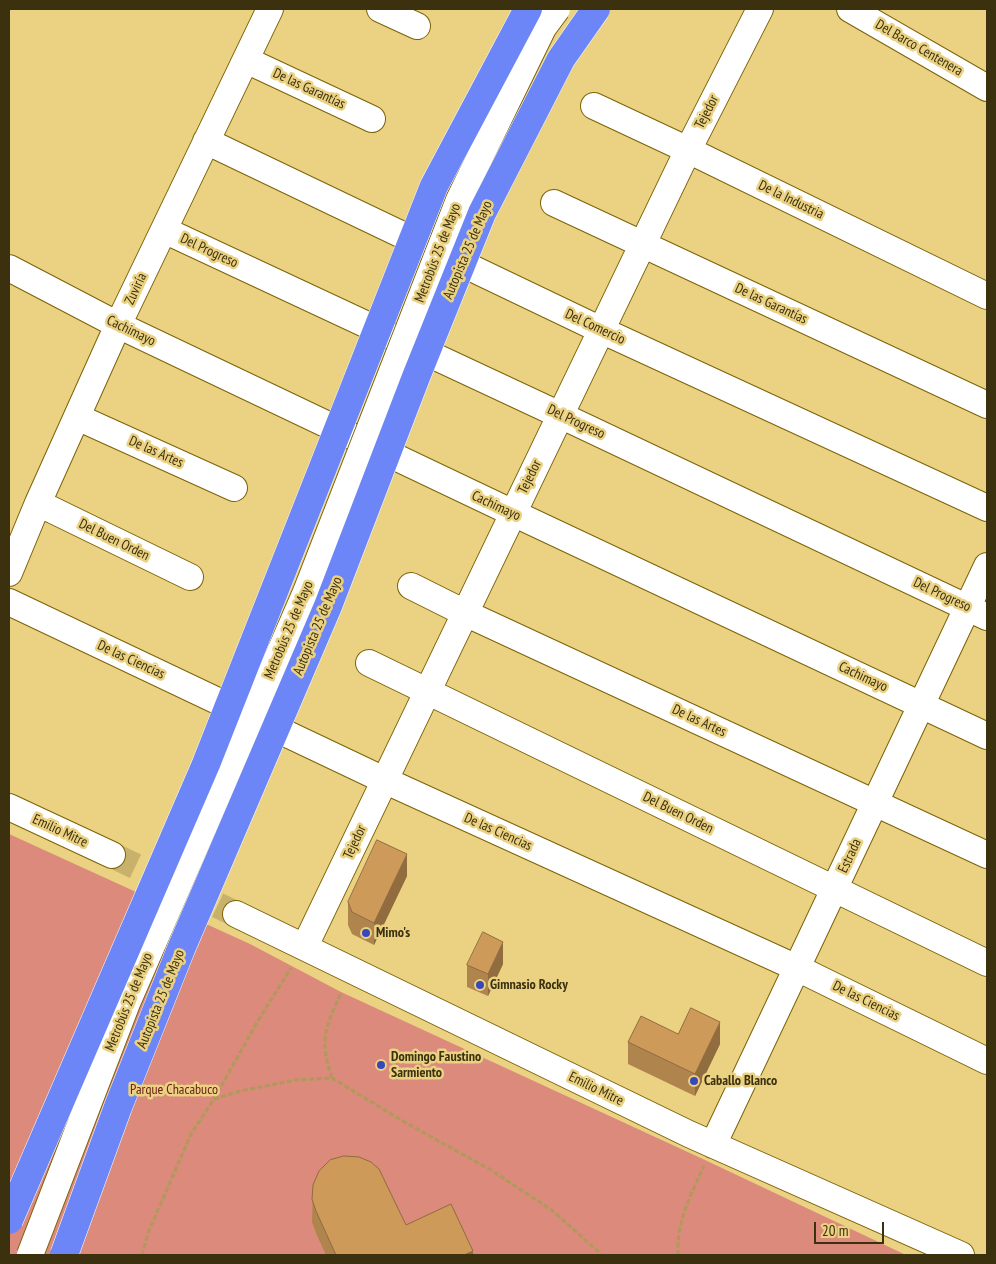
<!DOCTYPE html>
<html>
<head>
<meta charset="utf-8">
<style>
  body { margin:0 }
  #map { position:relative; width:996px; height:1264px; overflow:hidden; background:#ebd182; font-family:"PT Sans Narrow",sans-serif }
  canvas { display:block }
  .frame { position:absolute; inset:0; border:10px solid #3b310f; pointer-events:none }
  .scale { position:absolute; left:814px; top:1222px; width:70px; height:22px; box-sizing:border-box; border:2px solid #3b310f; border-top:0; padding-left:6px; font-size:15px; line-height:18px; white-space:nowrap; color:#3b310f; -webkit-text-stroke:4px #ebd182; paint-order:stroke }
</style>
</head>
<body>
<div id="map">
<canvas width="996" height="1264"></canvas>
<div class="frame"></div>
<div class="scale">20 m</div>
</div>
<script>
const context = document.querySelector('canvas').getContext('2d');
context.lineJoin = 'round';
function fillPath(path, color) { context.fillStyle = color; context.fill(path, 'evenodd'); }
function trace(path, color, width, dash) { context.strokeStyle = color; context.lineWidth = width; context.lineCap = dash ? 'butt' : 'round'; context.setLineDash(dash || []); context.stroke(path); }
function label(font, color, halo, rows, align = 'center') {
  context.font = font + ' "PT Sans Narrow",sans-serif'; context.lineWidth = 5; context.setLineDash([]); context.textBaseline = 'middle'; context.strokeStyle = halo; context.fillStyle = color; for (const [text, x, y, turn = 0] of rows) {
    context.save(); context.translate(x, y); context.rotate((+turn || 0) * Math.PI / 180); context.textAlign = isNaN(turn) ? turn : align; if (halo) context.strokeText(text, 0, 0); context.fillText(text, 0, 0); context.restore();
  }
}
fillPath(new Path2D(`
  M9,834L250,944L341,992L705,1160L906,1255H9Z`), '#db8a7b');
trace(new Path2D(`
  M112,855L236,914`), '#c8b16b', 26, [26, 13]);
const minor = new Path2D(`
  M380,9L417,26
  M850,9L987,88
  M246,60L372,119
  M594,106L688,150L987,296
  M206,141L601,330L987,508
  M554,203L987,405
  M164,230L560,415L987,617
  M9,268L118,325L513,513L987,736
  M77,417L234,488
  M38,503L190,577
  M9,573L38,503L118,325L270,9
  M411,586L465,613L987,855
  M9,602L384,780L797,968L987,1061
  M369,663L987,963
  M9,807L112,855
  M236,914L689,1134L961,1255
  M305,946L688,150L760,9
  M713,1145L987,566`);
trace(minor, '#7c6307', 28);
trace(new Path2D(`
  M332,1078C319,1040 325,1028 341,993
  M214,1099L240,1091L296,1080L332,1078L401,1120L491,1170L553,1211L602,1255
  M142,1255L148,1233L191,1134L214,1099L259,1019L291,968
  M678,1255C676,1223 691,1194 704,1166`), '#af9a5a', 3, [5, 2.5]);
trace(minor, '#fff', 26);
const minorBridge = new Path2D(`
  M30,1255L127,1003L306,592L459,200L543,28L557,9`);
const highwayBridge = new Path2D(`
  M9,1220L206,764L434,186L528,9
  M64,1255L118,1107L181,949L328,606L416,377L482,213L561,59L596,9`);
trace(minorBridge, '#7c6307', 28, []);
trace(highwayBridge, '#fff', 29, []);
trace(minorBridge, '#fff', 26);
trace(highwayBridge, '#6c86f8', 28);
fillPath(new Path2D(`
  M407,876L374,945L352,934L348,925V902Z
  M503,964L488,996L467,987V965Z
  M678,1034L720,1044L695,1096L628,1064V1042Z
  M313,1185L406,1225L473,1255H326L316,1233L312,1222Z`), '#b0844d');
fillPath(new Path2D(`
  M407,854V876L374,945V923Z
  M503,942V964L488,996V974Z
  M720,1022V1044L695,1096V1074Z
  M473,1251V1255H464Z`), '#906c3f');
const building = new Path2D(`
  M377,840L407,854L374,923L352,912L348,902Z
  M483,932L503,942L488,974L467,965Z
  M691,1008L720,1022L695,1074L628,1042L641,1016L678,1034Z
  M344,1156L359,1157L371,1162L379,1169L406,1225L451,1204L473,1251L464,1255H336L316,1211L312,1199L313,1185L319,1171L330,1160Z`);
fillPath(building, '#cd9a5a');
trace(building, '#906c3f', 1);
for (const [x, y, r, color] of [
  [366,933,5,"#3848bb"],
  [480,985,5,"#3848bb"],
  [381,1065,5,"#3848bb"],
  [694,1081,5,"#3848bb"]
]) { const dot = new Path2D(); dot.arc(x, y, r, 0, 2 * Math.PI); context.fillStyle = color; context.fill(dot); trace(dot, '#ebd182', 2); }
label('14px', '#3b310f', '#ebd182', [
  ["Del Barco Centenera",919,48,30],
  ["De las Garantías",309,89,25],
  ["Tejedor",707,112,-63],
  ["De la Industria",791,200,26],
  ["Autopista 25 de Mayo",468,250,-67],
  ["Del Progreso",209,251,25],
  ["Metrobús 25 de Mayo",438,253,-69],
  ["Zuviría",136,289,-65],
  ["De las Garantías",771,304,25],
  ["Del Comercio",595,327,25],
  ["Cachimayo",131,331,26],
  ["Del Progreso",576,422,25],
  ["De las Artes",156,452,24],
  ["Tejedor",530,477,-64],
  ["Cachimayo",496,506,25],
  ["Del Buen Orden",114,540,26],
  ["Del Progreso",942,595,25],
  ["Autopista 25 de Mayo",318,626,-67],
  ["Metrobús 25 de Mayo",289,630,-67],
  ["De las Ciencias",131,660,25],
  ["Cachimayo",863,677,25],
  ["De las Artes",699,721,25],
  ["Del Buen Orden",678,813,26],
  ["Emilio Mitre",60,831,25],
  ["De las Ciencias",498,832,24],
  ["Tejedor",355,842,-65],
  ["Estrada",850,856,-65],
  ["Autopista 25 de Mayo",161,999,-68],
  ["De las Ciencias",866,1001,26],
  ["Metrobús 25 de Mayo",129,1002,-68],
  ["Emilio Mitre",596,1089,26]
]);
label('bold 14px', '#3b310f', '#ebd182', [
  ["Mimo's",376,933],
  ["Gimnasio Rocky",490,985],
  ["Domingo Faustino",391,1057],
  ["Sarmiento",391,1073],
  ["Caballo Blanco",704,1081]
], 'left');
label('14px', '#6a2015', '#ebd182', [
  ["Parque Chacabuco",174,1090]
]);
</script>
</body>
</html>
